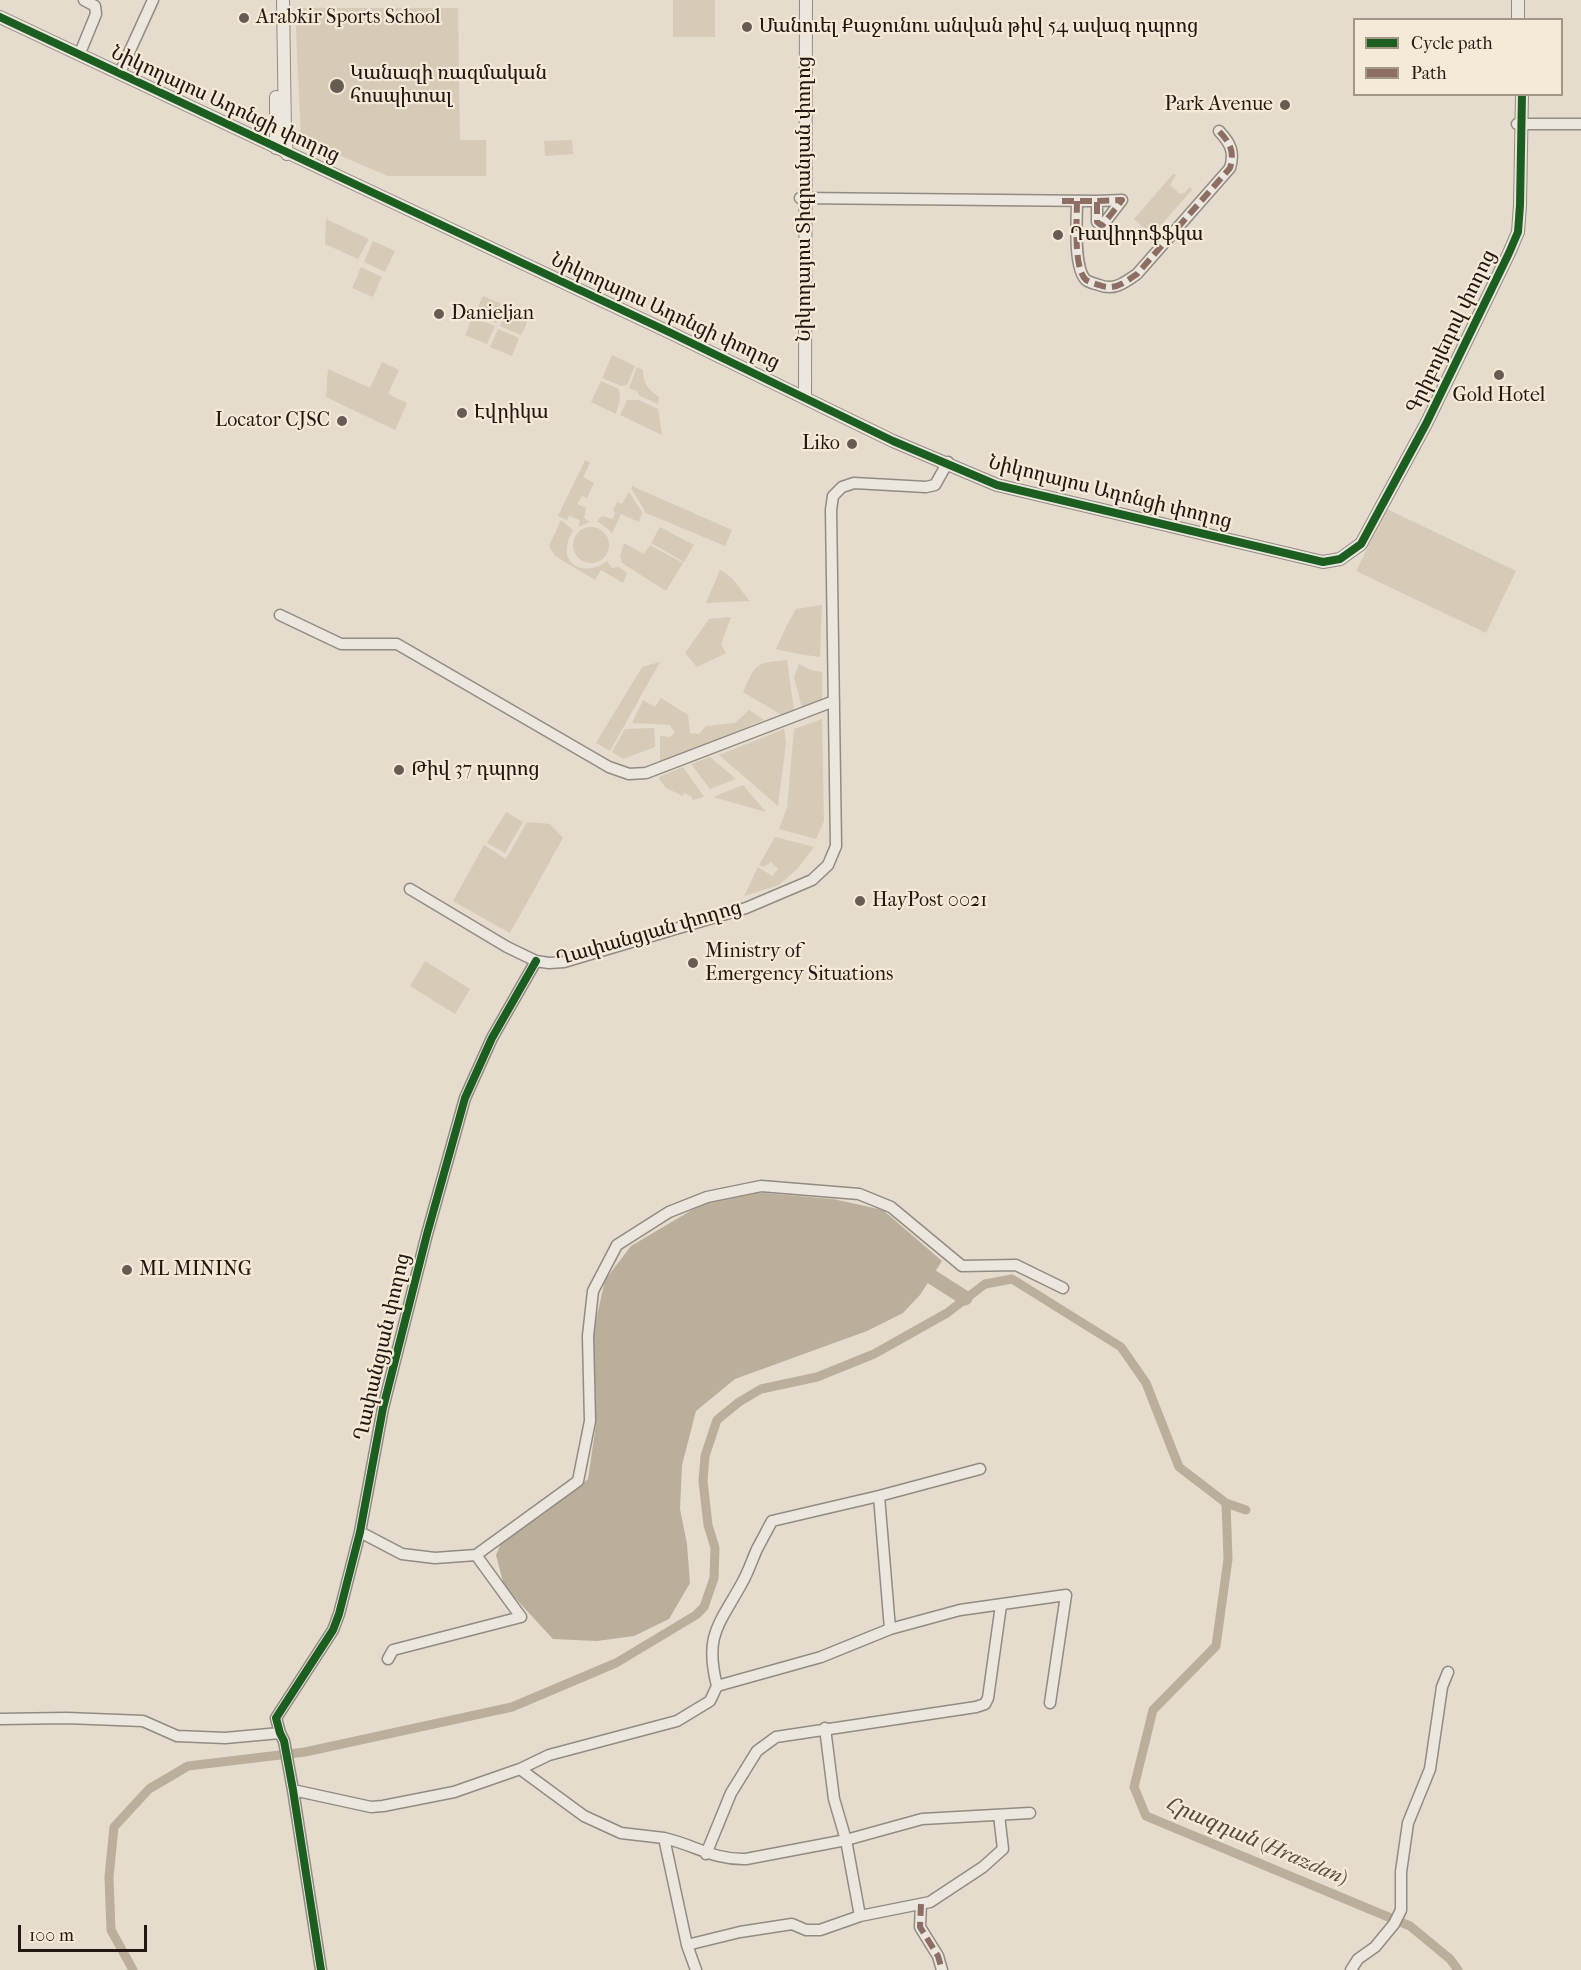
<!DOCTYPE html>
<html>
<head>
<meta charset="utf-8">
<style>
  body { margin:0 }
  #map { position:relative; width:1581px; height:1970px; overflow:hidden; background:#e5dccd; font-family:"IM FELL French Canon",serif }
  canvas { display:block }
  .legend { position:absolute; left:1353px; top:18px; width:210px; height:78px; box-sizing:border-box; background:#f5ead8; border:2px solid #a19688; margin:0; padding:8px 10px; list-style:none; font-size:18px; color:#221711 }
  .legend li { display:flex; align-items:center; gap:12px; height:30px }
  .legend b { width:30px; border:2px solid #a19688 }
  .scale { position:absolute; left:18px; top:1925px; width:129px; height:27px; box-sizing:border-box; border:3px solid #221711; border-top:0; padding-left:8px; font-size:18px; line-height:21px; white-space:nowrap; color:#221711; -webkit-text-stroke:4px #f5ead8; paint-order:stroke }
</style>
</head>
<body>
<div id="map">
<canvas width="1581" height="1970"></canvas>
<ul class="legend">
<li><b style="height:8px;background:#1b5e20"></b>Cycle path</li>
<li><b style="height:8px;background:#8d6e63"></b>Path</li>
</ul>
<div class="scale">100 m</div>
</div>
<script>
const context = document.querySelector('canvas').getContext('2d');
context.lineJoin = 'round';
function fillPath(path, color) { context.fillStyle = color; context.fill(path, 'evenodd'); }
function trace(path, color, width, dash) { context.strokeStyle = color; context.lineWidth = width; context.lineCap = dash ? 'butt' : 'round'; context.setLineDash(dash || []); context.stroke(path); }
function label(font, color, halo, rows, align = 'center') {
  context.font = font + ' "IM FELL French Canon","Noto Serif Armenian",serif'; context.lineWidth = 4.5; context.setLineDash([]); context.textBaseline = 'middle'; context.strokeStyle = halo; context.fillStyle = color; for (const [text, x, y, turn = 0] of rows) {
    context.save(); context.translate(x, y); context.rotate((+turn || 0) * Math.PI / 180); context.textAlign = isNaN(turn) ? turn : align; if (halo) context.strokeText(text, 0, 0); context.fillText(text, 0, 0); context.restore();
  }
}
fillPath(new Path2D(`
  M673,0H715V37H673Z
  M295,8H458L460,140H486V176H388L301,139Z
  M572,140L573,154L545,156L544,141Z
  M1173,174L1176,175L1170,185L1180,194L1184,193L1190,187L1192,190L1152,235L1134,219Z
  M326,219L369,239L358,259L325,244Z
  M373,241L395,251L385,272L364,262Z
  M361,267L382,277L373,297L352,288Z
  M483,296L504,305L496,323L475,314Z
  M509,307L522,313L527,323L521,335L500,326Z
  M473,317L495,326L487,344L465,335Z
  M498,329L519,338L512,356L490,347Z
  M612,355L635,366L627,385L621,386L602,378Z
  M382,362L399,370L388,394L407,403L395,430L326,397L328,369L370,388Z
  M637,367L643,370C643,384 648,389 659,397L658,404L640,396L637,391L629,388Z
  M601,381L619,389L620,400L616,414L591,402Z
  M627,400H639L658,409L662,435L620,415Z
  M585,460L590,463L583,477L594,483L587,498L582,496L577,504L586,508L584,518L590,522L578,527L580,520L569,516L567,520L558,516Z
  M632,486L732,530L725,546L646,513L631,488Z
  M629,492L642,512L639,522L621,514L612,534L609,530L597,521L602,516L613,519L615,513L613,510L617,502L622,504Z
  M1387,509L1516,571L1486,633L1356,571Z
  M561,520L573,530C569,538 566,545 567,554C571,573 596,571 607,561L612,568L619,567L627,573L623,583L601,570L595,580L555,556L549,546Z
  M573 545a18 18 0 1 1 36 0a18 18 0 1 1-36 0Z
  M660,527L694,545L684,562L651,543Z
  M624,543L644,554L650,545L683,563L666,591L622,563L620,557Z
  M720,570C736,578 738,588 750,601L706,603Z
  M822,605L820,657L798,654L776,649L786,627L796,609Z
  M731,617L721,644L726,653L697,667L685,653L709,619Z
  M787,660L794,710L785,717L743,692C756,663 755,663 787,660Z
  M660,662L610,751L596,743L642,667Z
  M799,664L811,670L822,672V699L802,708L794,677Z
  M661,698L688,715L690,733L699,734L706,726L735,723L749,710L764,720L660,763V736L669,737L675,733L670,725L632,723L643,700L655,707Z
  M822,719L824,821L816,839L779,829L787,808L794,729Z
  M654,728L655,747L623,759L612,752L625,729Z
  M784,729L786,743L778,806L719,755Z
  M710,757L736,779L710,789L691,764Z
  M683,767L704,797L692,800V797L684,793L683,796L666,788L659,779V777Z
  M743,785L766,812L713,797Z
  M506,812L523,822L505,853L487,843Z
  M527,822L550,824L563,838L510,933L453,901L484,845L506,859Z
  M775,837L814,847L798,868L779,885L744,896L758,867L772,876L778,869L771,862L764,867L759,865Z
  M425,961L470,989L455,1014L410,986Z`), '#d7cab7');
fillPath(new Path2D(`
  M741,1191L833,1199L883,1210L942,1261L920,1295L903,1313L867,1331L735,1379L696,1411L682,1465L680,1509L687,1544L690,1583L669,1619L634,1636L597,1641L553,1639L504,1586L496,1555L503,1539L545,1513L588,1479L596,1424L591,1342L605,1280L631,1246L702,1204Z`), '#bbae9b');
trace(new Path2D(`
  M1226,1503L1228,1559L1216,1646L1153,1710L1134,1787L1146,1816L1410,1926L1450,1959L1458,1970
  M133,1970L111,1930L109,1877L114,1827L149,1789L188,1766L305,1752L512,1707L616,1663L696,1615L704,1607L714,1578L715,1548L708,1525L703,1481L705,1456L717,1420L739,1402L761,1389L817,1377L874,1354L947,1313L985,1284L1012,1279L1121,1347L1146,1383L1179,1467L1226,1503L1246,1510`), '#bbae9b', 9);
trace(new Path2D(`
  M932,1277L965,1298`), '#bbae9b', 15);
const minor = new Path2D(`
  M82,48L96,14L95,6L84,0
  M122,68L153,0
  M1517,124H1581
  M800,198L1097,201V222L1102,226L1122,200L1097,201
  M1077,201C1077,218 1073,268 1086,280C1089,282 1095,284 1099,285C1114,291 1124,283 1137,274L1230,168C1235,151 1230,143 1219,131
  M280,615L341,644H397L609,767L629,774L646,773L834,701
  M410,889L507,947L536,961L549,963L564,962L746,908L812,880L828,865L836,846L831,510L833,496L842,487L854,483L926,487L935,485L948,462
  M879,1496L890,1629
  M360,1532L402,1554L435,1558L476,1555L578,1481L590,1421L588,1336L593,1291L617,1245L669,1212L707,1197L761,1186L859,1194L891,1207L962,1266L1016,1265L1063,1288
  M388,1659L393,1650L521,1617L476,1555
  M717,1686L821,1657L890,1629L960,1610L1066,1595L1050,1703
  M0,1719L67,1718L143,1721L177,1736L225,1738L280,1733
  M825,1728L834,1799L846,1840L860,1916
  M520,1769L584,1816L621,1833L664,1838L687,1945L696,1970
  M293,1790L371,1807L383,1806L454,1792L520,1769L549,1755L677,1721L710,1701L717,1686C704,1635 719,1625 742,1583C748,1573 752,1560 757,1549C762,1540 767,1530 772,1521L879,1496L980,1469
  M664,1838C695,1845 713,1860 746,1859L846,1840L922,1819L1030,1813
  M706,1854L731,1793L757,1751L776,1737L976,1707L985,1704L988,1698L1001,1605
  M921,1904L920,1927L938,1956L942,1970
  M687,1945L740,1932L792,1924L806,1930H820L860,1916L930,1902L983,1867L1003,1849L999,1815
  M321,1970L293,1790L284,1741L280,1733L276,1718L333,1630L339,1614L360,1532L383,1408L427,1234L465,1098L492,1038L536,961
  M1351,1970L1358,1959L1375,1947L1394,1924L1401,1910V1872L1408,1823L1430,1769L1442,1687L1448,1672`);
const tertiary = new Path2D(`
  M283,0L285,133L287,154
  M0,17L671,333L893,441L997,485L1323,562L1340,559L1361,544L1426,424L1509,253L1518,232L1520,205L1522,94
  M1518,20V0
  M276,148V97
  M805,398L806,0`);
trace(minor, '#928b82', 13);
trace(tertiary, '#928b82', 14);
trace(minor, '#ebe6de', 10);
trace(tertiary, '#ebe6de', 12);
trace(new Path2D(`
  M1062,201H1097V222L1102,226L1122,200L1097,201
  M1077,201C1077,218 1073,268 1086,280C1089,282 1095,284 1099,285C1114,291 1124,283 1137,274L1230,168C1235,151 1230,143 1219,131
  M921,1904L920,1927L938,1956L942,1970`), '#8d6e63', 6, [12, 6]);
trace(new Path2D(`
  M0,17L671,333L893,441L997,485L1323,562L1340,559L1361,544L1426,424L1509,253L1518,232L1520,205L1522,94
  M321,1970L293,1790L284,1741L280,1733L276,1718L333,1630L339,1614L360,1532L383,1408L427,1234L465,1098L492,1038L536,961`), '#1b5e20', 8);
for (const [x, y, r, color] of [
  [244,18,6,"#665c53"],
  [747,27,6,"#665c53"],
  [337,86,8,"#665c53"],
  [1285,105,6,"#665c53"],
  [1058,235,6,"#665c53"],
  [439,314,6,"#665c53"],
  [1499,375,6,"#665c53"],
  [462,413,6,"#665c53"],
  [342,421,6,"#665c53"],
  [852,444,6,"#665c53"],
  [399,770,6,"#665c53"],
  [860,901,6,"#665c53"],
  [693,963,6,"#665c53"],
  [127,1270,6,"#665c53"]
]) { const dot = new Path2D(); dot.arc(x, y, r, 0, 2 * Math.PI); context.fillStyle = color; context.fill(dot); trace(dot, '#f5ead8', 2); }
label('20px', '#221711', '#f5ead8', [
  ["Arabkir Sports School",256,18],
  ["Մանուել Քաջունու անվան թիվ 54 ավագ դպրոց",759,27],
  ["Կանազի ռազմական",350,74],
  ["հոսպիտալ",350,97],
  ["Park Avenue",1273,105,"right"],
  ["Դավիդոֆֆկա",1070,235],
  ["Danieljan",451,314],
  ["Gold Hotel",1499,396,"center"],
  ["Էվրիկա",474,413],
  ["Locator CJSC",330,421,"right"],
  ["Liko",840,444,"right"],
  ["Թիվ 37 դպրոց",411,770],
  ["HayPost 0021",872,901],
  ["Ministry of",705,952],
  ["Emergency Situations",705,975],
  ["ML MINING",139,1270]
], 'left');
label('20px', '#221711', '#f5ead8', [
  ["Նիկողայոս Ադոնցի փողոց",225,105,25],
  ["Նիկողայոս Տիգրանյան փողոց",805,199,-90],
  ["Նիկողայոս Ադոնցի փողոց",665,312,25],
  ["Գրիբոյեդով փողոց",1452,332,-64],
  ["Նիկողայոս Ադոնցի փողոց",1110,493,14],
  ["Ղափանցյան փողոց",649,934,-16],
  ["Ղափանցյան փողոց",383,1347,-77]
]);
label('italic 21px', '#584b40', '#f5ead8', [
  ["Հրազդան (Hrazdan)",1256,1842,23]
]);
</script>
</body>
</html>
